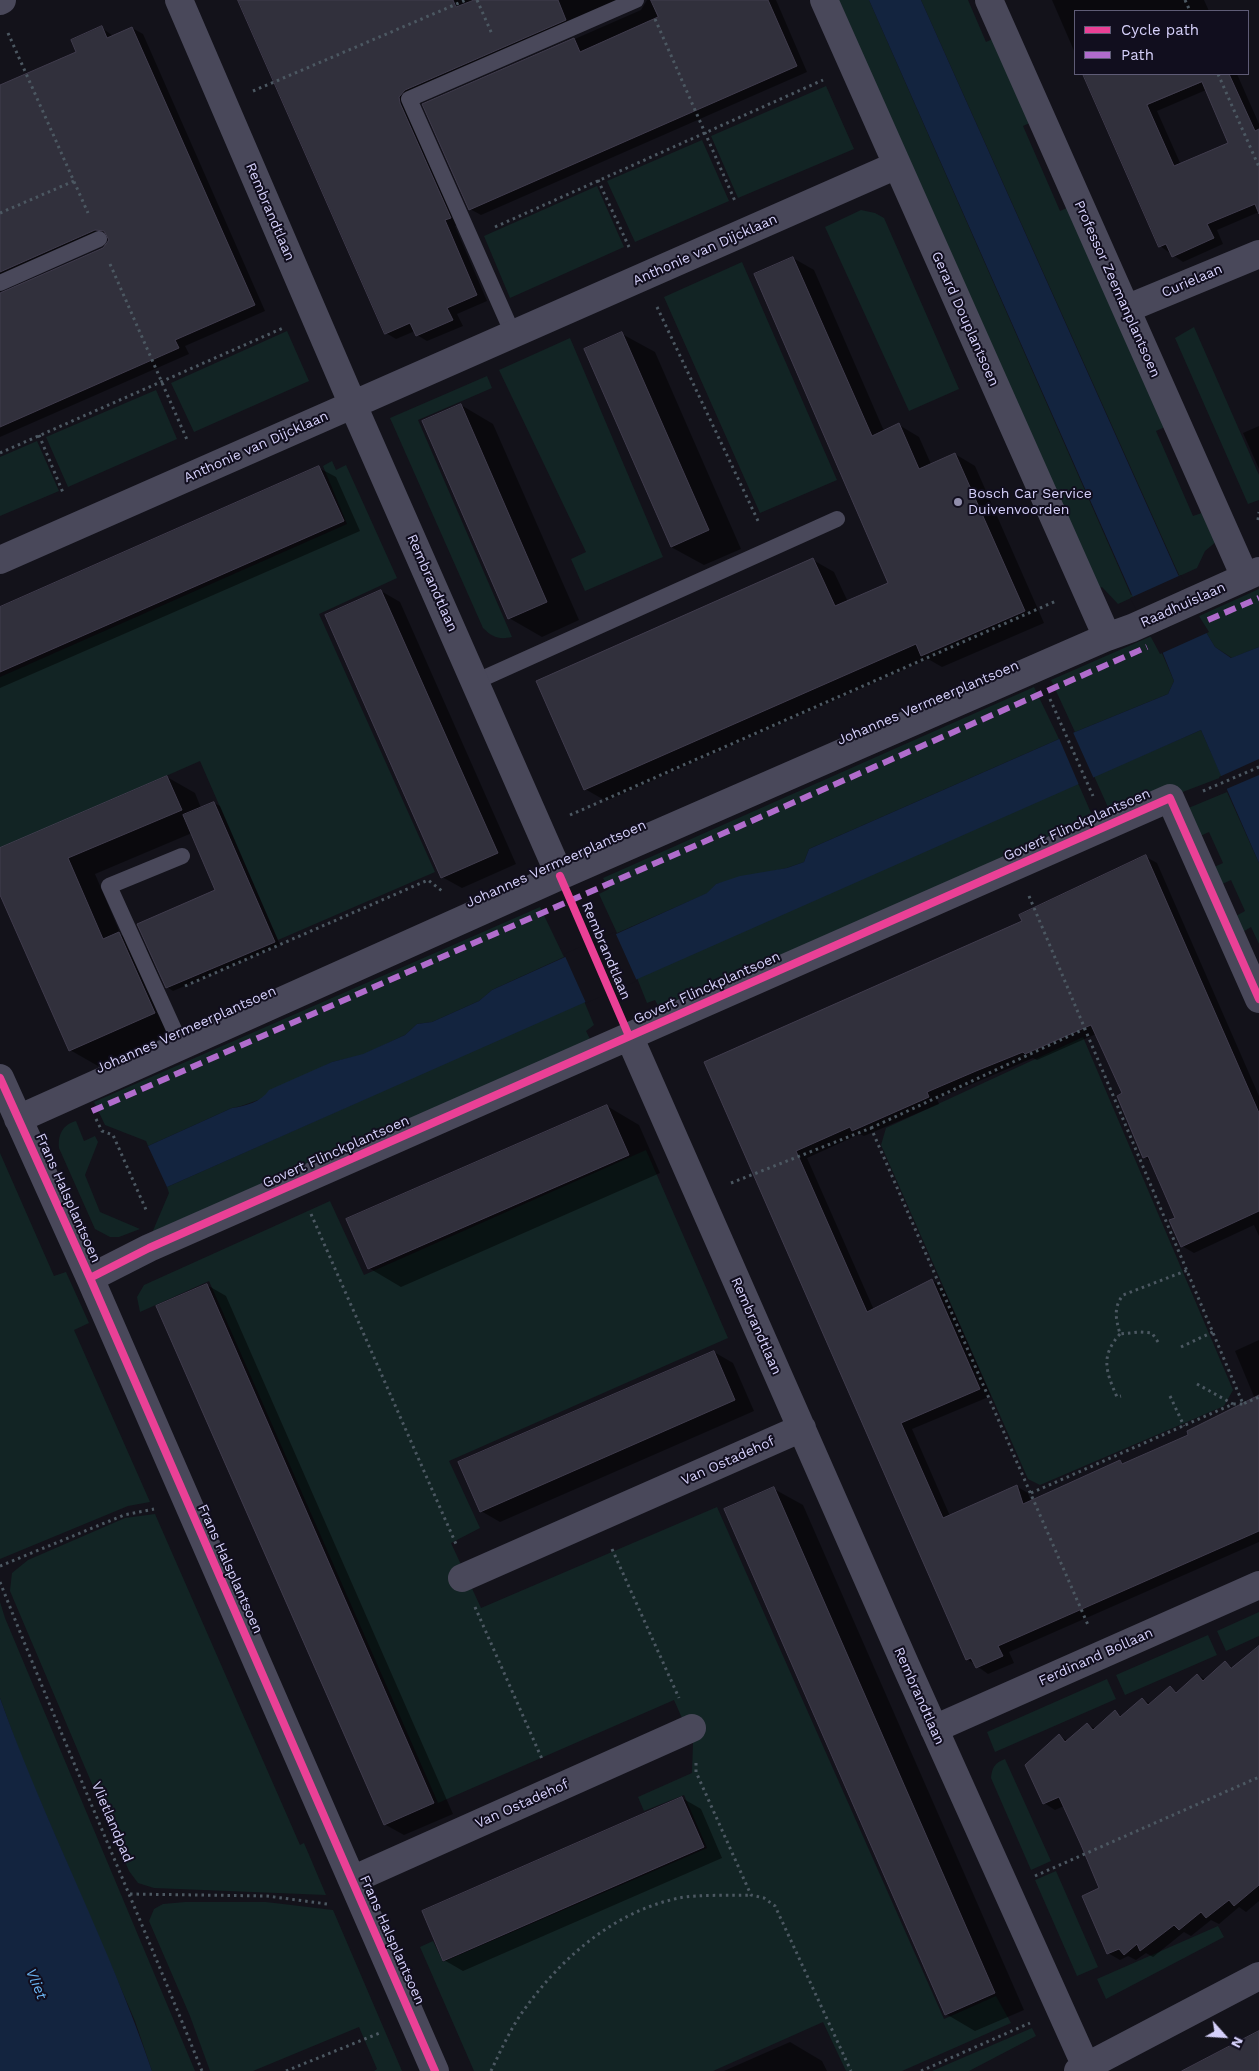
<!DOCTYPE html>
<html>
<head>
<meta charset="utf-8">
<style>
  body { margin:0 }
  #map { position:relative; width:1259px; height:2071px; overflow:hidden; background:#13121a; font-family:"Work Sans",sans-serif }
  canvas { display:block }
  .legend { position:absolute; left:1074px; top:10px; width:175px; height:65px; box-sizing:border-box; background:#110e1e; border:1px solid #5f5c76; margin:0; padding:6px 9px; list-style:none; font-size:15px; color:#d5d0fa }
  .legend li { display:flex; align-items:center; gap:10px; height:25px }
  .legend b { width:25px; border:1px solid #5f5c76 }
  .north { position:absolute; left:1199px; top:2011px; width:50px; height:50px; -webkit-text-stroke:4px #110e1e; paint-order:stroke; rotate:116deg; font-size:14px; font-weight:700; line-height:20px; text-align:center; color:#d5d0fa }
  .north::after { content:''; display:block; margin:auto; width:18px; height:22px; background:#d5d0fa; clip-path:polygon(50% 0,100% 100%,50% 72%,0 100%) }
</style>
</head>
<body>
<div id="map">
<canvas width="1259" height="2071"></canvas>
<ul class="legend">
<li><b style="height:6px;background:#ea4096"></b>Cycle path</li>
<li><b style="height:6px;background:#b06ccc"></b>Path</li>
</ul>
<div class="north">N</div>
</div>
<script>
const context = document.querySelector('canvas').getContext('2d');
context.lineJoin = 'round';
function fillPath(path, color) { context.fillStyle = color; context.fill(path, 'evenodd'); }
function trace(path, color, width, dash) { context.strokeStyle = color; context.lineWidth = width; context.lineCap = dash ? 'butt' : 'round'; context.setLineDash(dash || []); context.stroke(path); }
function label(font, color, halo, rows, align = 'center') {
  context.font = font + ' "Work Sans",sans-serif'; context.lineWidth = 4; context.setLineDash([]); context.textBaseline = 'middle'; context.strokeStyle = halo; context.fillStyle = color; for (const [text, x, y, turn = 0] of rows) {
    context.save(); context.translate(x, y); context.rotate((+turn || 0) * Math.PI / 180); context.textAlign = isNaN(turn) ? turn : align; if (halo) context.strokeText(text, 0, 0); context.fillText(text, 0, 0); context.restore();
  }
}
fillPath(new Path2D(`
  M837,0H869L1131,595L1179,575L921,0H968L986,42L995,38L1034,121L1023,126L1060,211L1071,206L1167,426L1156,431L1193,516L1205,512L1217,541L1205,551L1197,568L1118,604L1102,587L1094,590Z
  M826,86L854,149L738,198L711,136Z
  M702,140L729,201L635,242L607,181Z
  M597,186L624,247L510,298L484,236Z
  M861,210L875,213L884,218L959,389L909,411L825,227Z
  M742,262L837,480L760,513L664,297Z
  M1194,327L1259,475V500L1248,504L1175,338Z
  M287,331L309,381L194,432L171,383Z
  M570,338L663,557L585,591L571,559L586,552L499,370Z
  M487,376L492,388L418,420L512,637C499,640 492,637 483,628L390,418Z
  M156,390L177,439L68,487L46,437Z
  M37,441L59,491L0,516V457Z
  M332,461L336,470L346,465L397,578L319,614L435,872L278,940L200,761L0,849V677L347,524L323,466Z
  M1259,589V647L1232,658L1215,647L1197,617Z
  M1154,635L1174,681L1168,694L1075,732L1051,680Z
  M1034,687L1059,739L809,849L804,862L787,868L716,884L708,893L617,933L599,894L609,889L603,878Z
  M1201,730L1222,777L1180,793L1176,785L1111,814L1094,776Z
  M1078,783L1095,822L662,1013L655,1000L647,1003L637,978Z
  M1227,792L1259,863V944L1251,927L1241,933L1234,917L1245,911L1231,880L1220,885L1212,868L1223,863L1209,832L1198,837L1186,809Z
  M540,907L564,957L492,990L479,1001L432,1022L417,1024L405,1035L363,1055L332,1062L264,1098L241,1106L232,1108L148,1146L146,1141L105,1125L94,1102Z
  M584,1001L594,1025L586,1031L592,1043L152,1233L169,1193L167,1187Z
  M1083,1037L1233,1390L1224,1406L1040,1485L1028,1479L881,1145L886,1128Z
  M76,1121L84,1141L95,1136L98,1142L85,1175L100,1212L140,1229L119,1237H110L95,1229L59,1148C58,1135 62,1125 76,1121Z
  M646,1150L728,1338L449,1461L480,1528L451,1543L481,1608L717,1507L944,2019L996,1996L1011,2023L902,2071H846L823,2022L713,2071H474L420,1947L433,1941L443,1962L707,1848L684,1795L644,1811L638,1797L692,1773L693,1743L674,1700L438,1803L209,1281L140,1312L137,1297L144,1285L330,1201L364,1275Z
  M0,1153L54,1276L66,1272L89,1323L74,1330L150,1502L128,1506L0,1559Z
  M155,1514L300,1845L304,1843L326,1895L154,1888L138,1883L129,1871L10,1591L12,1573L28,1560L125,1518Z
  M0,1602L5,1618L195,2071H152L135,2021L22,1759L0,1698Z
  M1259,1612V1636L1226,1651L1217,1631Z
  M1208,1635L1217,1655L1125,1695L1116,1675Z
  M1107,1679L1116,1699L995,1752L987,1732Z
  M1005,1759L1051,1861L1031,1870L991,1778C992,1767 995,1763 1005,1759Z
  M1056,1871L1098,1967L1077,1976L1035,1880Z
  M185,1902H266L333,1910L402,2071H374L377,2069L359,2027L253,2071H210L190,2016L149,1921L154,1909L163,1904Z
  M1218,1926L1224,1937L1106,1999L1097,1979Z
  M1032,2028L1036,2036L969,2071H932Z`), '#122424');
fillPath(new Path2D(`
  M869,0H921L1197,617L1215,647L1231,658L1259,647V863L1201,730L167,1187L148,1146L232,1108C246,1106 261,1102 269,1090L332,1062L363,1054L405,1035L417,1024L432,1022L479,1001L492,990L707,893L716,884L740,876L787,868L804,862L809,849L1075,732L1168,694L1174,681L1162,651L1132,595Z
  M0,1698C45,1824 109,1944 152,2071H0Z`), '#13243f');
fillPath(new Path2D(`
  M1181,575L1199,616L1209,632L1160,654L1130,598Z
  M1072,730L1094,779L1079,785L1058,736Z
  M1259,759V775L1224,790L1219,777Z
  M615,932L637,981L586,1003L564,954Z`), '#13121a');
fillPath(new Path2D(`
  M239,0H635L415,96L461,224L455,226L487,301L457,314L463,326L427,341L417,335L415,331L396,339L386,333Z
  M647,0H776L807,72L481,215L470,209L424,105L641,10Z
  M1052,0H1204L1209,11H1075V53Z
  M102,28L113,36L132,28L143,34L265,311L185,346L189,354L0,437V87L78,53ZM106,235L110,241L104,249L1,294L0,288L7,280Z
  M1084,74H1237L1259,124V212L1217,230L1223,244L1183,262L1160,246ZM1206,90L1230,144L1181,165L1157,111Z
  M793,258L814,270L884,431L899,425L919,437L931,464L955,454L975,466L1044,623L942,667L928,659L606,801L585,789L813,560L834,572L848,602L890,584Z
  M622,334L655,352L741,549L704,565L671,547Z
  M461,405L493,424L579,620L542,637L509,618Z
  M1259,426V469L1243,433Z
  M319,468L336,477L360,531L0,688V608Z
  M381,591L400,602L516,864L462,888L442,877Z
  M167,777L195,793L201,808L214,803L220,806L280,945L173,991L167,987L217,891L192,833L95,874L121,935L147,949L182,1029L98,1066L70,1050L0,892V850Z
  M1146,857L1157,863L1259,1096V1236L1254,1225L1194,1253L1182,1246L1176,1218L1152,1162L1144,1157L1123,1093L1096,1034L1037,1060L1033,1058L937,1099L939,1104L864,1136L860,1134L807,1158L874,1310L932,1280L943,1287L991,1396L912,1429L950,1516L1016,1486L1028,1493L1031,1501L1120,1461L1125,1464L1190,1435L1255,1399L1235,1351L1259,1340V1542L1009,1652L1014,1663L988,1674L967,1659L705,1062L1024,922Z
  M607,1106L639,1125L660,1173L401,1287L369,1268Z
  M207,1285L226,1296L453,1814L404,1835L384,1824Z
  M714,1352L733,1363L754,1411L500,1522L481,1511Z
  M774,1489L803,1505L1024,2010L975,2031L946,2014Z
  M1259,1655V1901L1246,1912L1239,1907L1219,1924L1211,1920L1191,1936L1184,1932L1153,1957L1146,1953L1136,1960L1128,1956L1120,1960L1108,1953L1101,1889L1064,1806L1055,1810L1044,1803L1059,1736L1068,1741L1087,1724L1096,1729L1115,1712L1123,1717L1142,1699L1151,1704L1170,1688L1178,1693L1198,1675L1206,1680L1225,1663L1234,1668Z
  M682,1798L701,1809L722,1858L463,1971L444,1960Z
  M790,2042L822,2061L827,2071H724Z`), '#0007');
const building = new Path2D(`
  M238,0H453L456,7L474,0H558L566,20L405,90L399,97L400,103L451,218L445,220L477,295L447,308L453,320L416,336L410,323L385,334Z
  M651,0H768L797,66L469,210L422,104L574,38L580,52L658,17Z
  M102,26L107,38L132,27L255,305L175,340L179,348L0,427V293L103,248L109,240L104,231L95,230L0,272V85L76,52L71,40Z
  M1083,74H1229L1255,131L1259,129V214L1255,204L1207,224L1214,238L1172,257L1166,244L1159,247ZM1202,82L1228,143L1174,166L1147,105Z
  M793,257L872,436L899,423L919,469L955,453L1025,611L921,656L916,644L584,790L536,681L813,558L835,606L888,583L754,274Z
  M622,332L709,530L671,547L584,349Z
  M461,404L547,602L508,619L422,421Z
  M319,466L344,521L0,672V607Z
  M381,590L498,853L441,878L325,615Z
  M167,776L182,810L68,858L103,939L119,932L155,1013L69,1051L0,895V848Z
  M214,802L275,942L166,988L137,924L215,890L183,815Z
  M1146,855L1259,1113V1211L1181,1247L1169,1220L1175,1218L1148,1156L1143,1158L1117,1096L1122,1093L1091,1025L1025,1054L1023,1052L976,1071L927,1092L929,1097L852,1131L850,1127L796,1151L867,1312L932,1279L980,1389L901,1423L943,1518L1017,1485L1023,1504L1120,1460L1122,1464L1188,1435L1187,1431L1259,1395V1531L998,1646L1003,1656L976,1668L971,1658L966,1660L704,1062L1022,921L1019,915Z
  M607,1105L629,1155L368,1269L346,1219Z
  M207,1284L434,1803L384,1825L156,1306Z
  M714,1351L735,1400L480,1512L458,1462Z
  M774,1487L995,1993L945,2015L724,1509Z
  M1259,1646V1885L1234,1906L1229,1900L1206,1918L1201,1912L1179,1930L1174,1925L1140,1951L1137,1944L1124,1955L1119,1949L1107,1954L1082,1896L1099,1888L1081,1845L1059,1797L1043,1804L1025,1765L1059,1734L1065,1742L1087,1723L1093,1730L1115,1710L1120,1717L1142,1698L1148,1705L1170,1686L1176,1693L1197,1674L1203,1681L1225,1661L1231,1668Z
  M682,1797L704,1847L443,1961L422,1911Z
  M1259,2031V2071H1182Z`);
fillPath(building, '#31303c');
trace(building, '#403c4d', 1);
trace(new Path2D(`
  M477,0L492,34
  M1185,0L1190,11
  M655,19L735,201
  M8,33L88,213
  M1218,74L1259,167
  M253,91L466,0
  M598,180L629,247
  M0,213L74,181
  M495,227L823,80
  M110,264L188,442
  M657,307L759,523
  M39,435L64,495
  M0,453L283,328
  M1258,520L1259,512
  M1050,699L1093,796
  M1203,791L1259,767
  M570,815L1056,601
  M1029,896L1243,1404L1259,1397
  M185,986L428,880L442,891
  M96,1119L102,1131L113,1135L147,1212
  M871,1128L1084,1029
  M731,1183L871,1128L1088,1625
  M311,1214L456,1544
  M1120,1334C1100,1356 1106,1372 1117,1397L1121,1396
  M1158,1342L1152,1333L1140,1332L1120,1334C1116,1319 1113,1308 1123,1295L1188,1270
  M1181,1347L1213,1332
  M1197,1384L1233,1404
  M1170,1396L1184,1426
  M1031,1493L1233,1404H1243
  M612,1549L679,1698
  M0,1566L124,1515L154,1509
  M0,1582C65,1746 136,1907 202,2071
  M475,1607L542,1759
  M696,1763V1772L751,1895L764,1898L775,1906L851,2071
  M1035,1876L1259,1777
  M130,1894L267,1896L327,1904
  M286,2071L382,2032
  M491,2071C500,2052 509,2032 521,2014C559,1960 612,1912 679,1898C699,1894 730,1896 751,1895
  M921,2071L1030,2023`), '#4c5862', 3, [2.5, 4]);
trace(new Path2D(`
  M0,283L99,239
  M513,334L409,99L636,0
  M475,682L837,519
  M181,1045L109,886L182,856`), '#49485a', 16);
trace(new Path2D(`
  M179,0L353,405L560,876
  M824,0L1107,637
  M989,0L1245,577
  M0,1L2,0
  M1126,309L1259,254
  M0,560L897,165
  M629,1036L906,1666L1088,2071
  M0,1078L90,1278L435,2071
  M18,1119L560,876L1107,637L1132,628L1259,571
  M90,1278L149,1248L1170,798L1259,999
  M462,1578L802,1428
  M934,1729L1259,1585
  M352,1880L692,1728
  M1078,2071L1259,1976`), '#49485a', 28);
trace(new Path2D(`
  M1208,620L1259,598
  M92,1111L1147,647`), '#b06ccc', 6, [12, 6]);
trace(new Path2D(`
  M560,876L629,1036
  M0,1078L90,1278L435,2071
  M90,1278L149,1248L1170,798L1259,999`), '#ea4096', 8);
for (const [x, y, r, color] of [
  [958,502,5,"#918eac"]
]) { const dot = new Path2D(); dot.arc(x, y, r, 0, 2 * Math.PI); context.fillStyle = color; context.fill(dot); trace(dot, '#110e1e', 2); }
label('14px', '#d5d0fa', '#110e1e', [
  ["Rembrandtlaan",270,212,67],
  ["Anthonie van Dijcklaan",705,250,-24],
  ["Curielaan",1192,281,-23],
  ["Professor Zeemanplantsoen",1117,289,66],
  ["Gerard Douplantsoen",965,319,66],
  ["Anthonie van Dijcklaan",256,447,-24],
  ["Rembrandtlaan",432,583,66],
  ["Raadhuislaan",1183,605,-24],
  ["Johannes Vermeerplantsoen",928,703,-23],
  ["Govert Flinckplantsoen",1077,825,-24],
  ["Johannes Vermeerplantsoen",556,864,-24],
  ["Rembrandtlaan",606,951,67],
  ["Govert Flinckplantsoen",707,988,-24],
  ["Johannes Vermeerplantsoen",186,1030,-24],
  ["Govert Flinckplantsoen",336,1152,-24],
  ["Frans Halsplantsoen",68,1198,66],
  ["Rembrandtlaan",756,1326,66],
  ["Van Ostadehof",728,1461,-24],
  ["Frans Halsplantsoen",230,1569,66],
  ["Ferdinand Bollaan",1096,1657,-24],
  ["Rembrandtlaan",919,1696,66],
  ["Van Ostadehof",522,1804,-24],
  ["Vlietlandpad",112,1822,67],
  ["Frans Halsplantsoen",392,1940,66]
]);
label('14px', '#d5d0fa', '#110e1e', [
  ["Bosch Car Service",968,494],
  ["Duivenvoorden",968,510]
], 'left');
label('italic 15px', '#69b2ef', '#110e1e', [
  ["Vliet",36,1984,67]
]);
</script>
</body>
</html>
